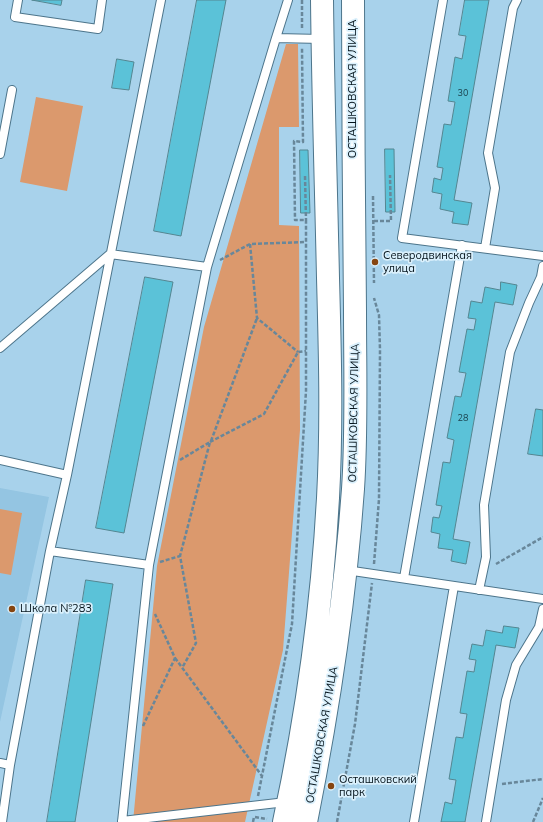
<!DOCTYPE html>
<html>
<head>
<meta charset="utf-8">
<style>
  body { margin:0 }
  canvas { display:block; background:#a8d2eb }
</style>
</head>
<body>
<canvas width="543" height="822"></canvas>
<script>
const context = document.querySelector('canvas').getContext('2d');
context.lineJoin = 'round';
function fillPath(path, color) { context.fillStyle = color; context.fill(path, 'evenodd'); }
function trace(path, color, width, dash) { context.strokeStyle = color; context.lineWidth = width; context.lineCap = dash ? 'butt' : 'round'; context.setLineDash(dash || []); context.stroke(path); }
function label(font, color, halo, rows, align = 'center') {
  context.font = font + ' Mulish,sans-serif'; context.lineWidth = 3.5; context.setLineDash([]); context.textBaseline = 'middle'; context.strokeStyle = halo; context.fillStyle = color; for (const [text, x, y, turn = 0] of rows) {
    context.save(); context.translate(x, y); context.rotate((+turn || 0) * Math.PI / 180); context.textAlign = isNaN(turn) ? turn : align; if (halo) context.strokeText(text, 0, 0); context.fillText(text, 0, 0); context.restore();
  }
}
fillPath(new Path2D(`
  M0,488L49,497L0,722Z`), '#94c5e2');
fillPath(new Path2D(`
  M286,44H298L299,127H279V225L299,226L300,430L283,650L245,822H133L157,566L204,327Z
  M36,97L83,106L67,191L20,182Z
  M0,509L22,513L11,575L0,573Z`), '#db996d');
const building = new Path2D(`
  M32,0H62L61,5Z
  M197,0H226L181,236L154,231Z
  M465,0H489L454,200L472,203L468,225L452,223L454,212L440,209L442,194L432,192L434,178L441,180L443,168L437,167L444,124L451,125L455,102L448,101L455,57L462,59L466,36L459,35Z
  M117,59L134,62L129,90L112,88Z
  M385,149H394L395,212H386Z
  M300,150H308L310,213H301Z
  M145,277L173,282L124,533L96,528Z
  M501,282L517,285L513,305L495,302L453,539L470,542L466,564L451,561L453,550L438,548L440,534L431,532L433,517L439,518L442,506L436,505L443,462L450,463L454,440L447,438L455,396L461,397L466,373L459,372L467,329L474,330L476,319L468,318L471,301L482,303L485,287L500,290Z
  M536,409L543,410V456L528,454Z
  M86,580L113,584L75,822H47Z
  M504,626L519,628L515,648L496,645L465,822H441L445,802L452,804L456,780L449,779L456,737L463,738L467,714L460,713L467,671L474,672L476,660L469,659L472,644L483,646L486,630L502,633Z`);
fillPath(building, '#5bc2d8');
trace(building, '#548691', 1);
const lane = new Path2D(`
  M18,0L15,17L98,29L102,0
  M443,0L402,238L543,256
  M276,38L288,0
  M0,154L12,90
  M485,248L495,188L488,153L513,8L517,0
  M0,348L110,254L207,267
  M0,460L67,475
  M50,551L149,565
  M346,570L543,599
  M404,578L462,245
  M479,590L486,557L484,505L510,352L529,303L541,277L543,266
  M0,763L10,765
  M122,821L286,802
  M2,822L10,765L50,551L67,475L161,0
  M122,822L149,565L207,267L276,38L322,39
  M414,822L454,586
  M486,822L506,700L516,665L539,627L543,609`);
const secondary = new Path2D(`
  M284,822C307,715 322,607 328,498C332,424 330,351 328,278C326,185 323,93 322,0
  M306,822C328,712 345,601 353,489C357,430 355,371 355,311C354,207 353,104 353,0`);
trace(lane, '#4d758b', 10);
trace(secondary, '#4d758b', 24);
trace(new Path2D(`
  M302,0V29
  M305,176L306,220
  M373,196L374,283
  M374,221H391L390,175
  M250,244L257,318L298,352
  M220,260L250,244L306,242
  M211,441L257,318
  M210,442L264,414L298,352L306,351
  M180,460L210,442L180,556
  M160,562L180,556L196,643L182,668
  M374,564L379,499L380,350L379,315L374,298
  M496,564L543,537
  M175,658L262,776
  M143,726L175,658L155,614
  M502,784L543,779
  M258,796L292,624L306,391V220H295L294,141L303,142L302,48
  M255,817L267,819
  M253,822L254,817
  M337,822L355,724L372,583
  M533,822L543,798`), '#68879a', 2.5, [4, 2]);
trace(lane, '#fff', 8);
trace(secondary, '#fff', 22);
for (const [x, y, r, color] of [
  [375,262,4,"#864510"],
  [12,609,4,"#864510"],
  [331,786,4,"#864510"]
]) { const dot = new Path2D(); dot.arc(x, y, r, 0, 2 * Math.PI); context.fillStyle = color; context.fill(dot); trace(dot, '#daf0fc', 1.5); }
label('9px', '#193e4a', null, [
  ["30",463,93],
  ["28",463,418]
]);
label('11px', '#03121a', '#daf0fc', [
  ["ОСТАШКОВСКАЯ УЛИЦА",353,89,-90],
  ["ОСТАШКОВСКАЯ УЛИЦА",354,413,-89],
  ["ОСТАШКОВСКАЯ УЛИЦА",322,735,-80]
]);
label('11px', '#03121a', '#daf0fc', [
  ["Северодвинская",383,256],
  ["улица",383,269],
  ["Школа №283",20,609],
  ["Осташковский",339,780],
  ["парк",339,793]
], 'left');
</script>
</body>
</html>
